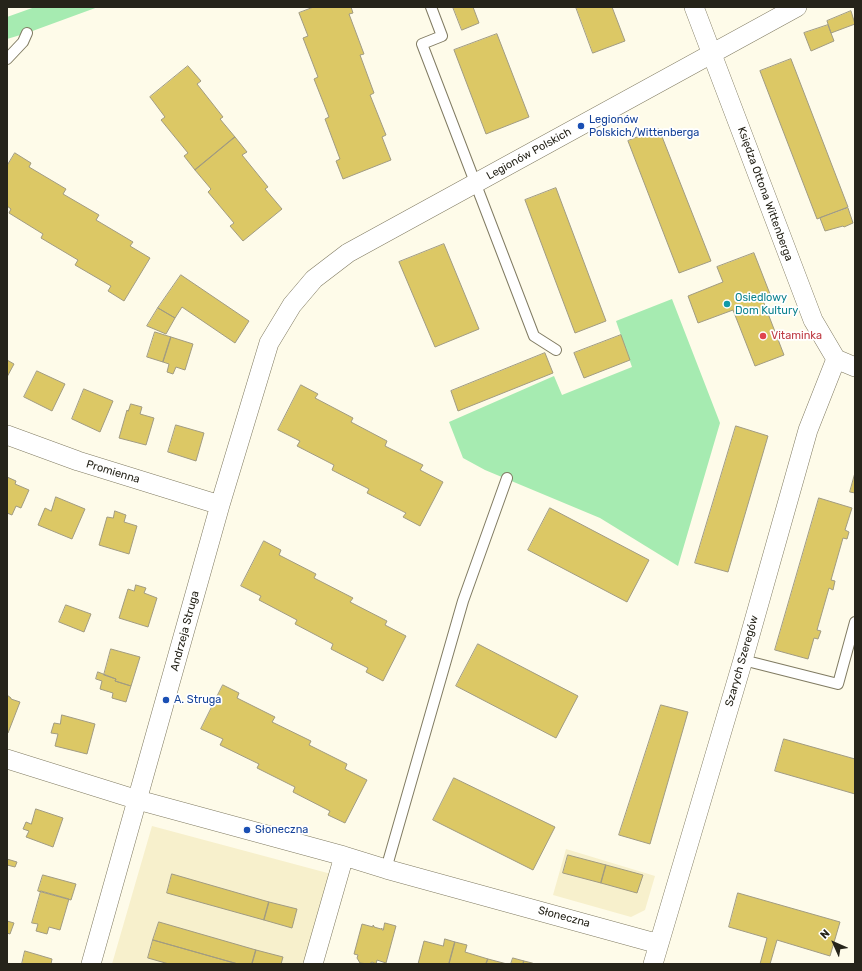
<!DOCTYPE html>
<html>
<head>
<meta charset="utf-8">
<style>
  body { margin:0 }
  #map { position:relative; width:862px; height:971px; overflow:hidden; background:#fefbe9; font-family:Rubik,sans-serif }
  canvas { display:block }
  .frame { position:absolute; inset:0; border:8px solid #26241a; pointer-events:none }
  .north { position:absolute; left:814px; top:923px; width:40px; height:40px; -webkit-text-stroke:3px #fff; paint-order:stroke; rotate:315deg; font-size:11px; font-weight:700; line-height:16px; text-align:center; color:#26241a }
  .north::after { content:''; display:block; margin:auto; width:14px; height:18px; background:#26241a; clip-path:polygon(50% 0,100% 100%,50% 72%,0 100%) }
</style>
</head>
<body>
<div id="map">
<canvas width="862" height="971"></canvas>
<div class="frame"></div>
<div class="north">N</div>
</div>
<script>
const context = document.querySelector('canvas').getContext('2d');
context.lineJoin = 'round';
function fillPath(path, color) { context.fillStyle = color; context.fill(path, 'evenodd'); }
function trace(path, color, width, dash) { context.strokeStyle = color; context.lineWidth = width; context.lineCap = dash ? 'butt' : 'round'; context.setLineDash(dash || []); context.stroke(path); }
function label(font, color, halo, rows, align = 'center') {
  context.font = font + ' Rubik,sans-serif'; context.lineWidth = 3.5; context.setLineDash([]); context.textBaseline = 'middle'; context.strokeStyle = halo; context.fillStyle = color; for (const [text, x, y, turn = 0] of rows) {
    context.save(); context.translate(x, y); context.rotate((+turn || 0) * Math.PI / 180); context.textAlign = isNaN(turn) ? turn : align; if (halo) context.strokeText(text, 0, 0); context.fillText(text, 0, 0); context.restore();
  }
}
fillPath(new Path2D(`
  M152,826L335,875L309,964H112Z
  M566,849L655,876L645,910L631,917L553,895Z`), '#f7f0cc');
fillPath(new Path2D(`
  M35,7H98L27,33L7,39V17Z
  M672,299L720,423L678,566L600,518L485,470L463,458L449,422L554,376L562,395L632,367L616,321Z`), '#a6ebb1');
const building = new Path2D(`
  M314,7H351L353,13L349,14L364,54L360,55L374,93L370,95L386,135L382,137L391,160L343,179L336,161L340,159L325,119L329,117L314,79L318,77L303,38L308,36L299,13Z
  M453,7H473L479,23L462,30Z
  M576,7H612L625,41L593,53Z
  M851,11L855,24L831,33L827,21Z
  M828,25L834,41L811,51L804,33Z
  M497,34L529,117L486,134L454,50Z
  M791,59L848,207L817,219L760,71Z
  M188,66L201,81L197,84L223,117L220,119L235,137L195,170L184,156L188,153L161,120L165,117L150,97Z
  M659,129L711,261L679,273L628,141Z
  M235,137L247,152L242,155L268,187L265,189L282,209L243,241L230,226L234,223L208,192L211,189L195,170Z
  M15,153L31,163L29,167L66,189L63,194L99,215L96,220L133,242L130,246L150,258L124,301L108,291L111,286L75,265L78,260L41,238L43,234L9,213L11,209L7,206V166Z
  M556,188L606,321L575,333L525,200Z
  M848,208L853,223L844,227L843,226L825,231L820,218Z
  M444,244L479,329L435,347L399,262Z
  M754,253L770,294L762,298L784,355L755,366L733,310L698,323L688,296L723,282L717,267Z
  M181,275L249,321L235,343L182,307L175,318L158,308Z
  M158,308L175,318L166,334L147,326Z
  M155,332L171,337L163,362L147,357Z
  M621,335L630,360L584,378L574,353Z
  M171,337L193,344L185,370L176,367L173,374L167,372L169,364L163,362Z
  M545,353L553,373L458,411L451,391Z
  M7,360L14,364L7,377Z
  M37,371L65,384L52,411L24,397Z
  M301,385L318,394L315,398L353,418L351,422L387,441L385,446L423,465L420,470L443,482L420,526L403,517L406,513L367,493L369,489L332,470L334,465L297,446L300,441L278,430Z
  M84,389L113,401L100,432L72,419Z
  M131,404L142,407L140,414L154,418L146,445L119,438L127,410L128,411Z
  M176,425L204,433L196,461L168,452Z
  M736,426L768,436L728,572L695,563Z
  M855,473V493L850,492Z
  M7,477L16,481L15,484L29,490L21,508L16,506L12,515L7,513Z
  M56,497L85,509L72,539L38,525L45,508L51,511Z
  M819,498L852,508L845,530L849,532L847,539L843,538L831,580L835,581L833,590L829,588L817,630L821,631L818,639L814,638L808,659L775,650Z
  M550,508L649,560L627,602L528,550Z
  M115,511L126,515L124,522L137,526L129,554L99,545L107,517L113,518Z
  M264,541L281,550L279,555L316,574L314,578L353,598L350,602L387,621L385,625L406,636L383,681L366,672L368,668L331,649L333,644L295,624L297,620L259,600L261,596L241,586Z
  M136,585L146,588L144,593L157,598L148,627L119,618L128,589L134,591Z
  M66,605L91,614L84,632L59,622Z
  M478,644L578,696L556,738L456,686Z
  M111,649L140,657L131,686L115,681L116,679L104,675Z
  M98,672L116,679L115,681L131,686L126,702L112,698L113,693L100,689L102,681L96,679Z
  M223,685L239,693L237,698L275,717L272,722L311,741L309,745L347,764L345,769L367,780L345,823L328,815L330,811L293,792L295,787L257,768L259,764L220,745L223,739L201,729Z
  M7,695L11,698V699L20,702L8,733L7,732Z
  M661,705L688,712L650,844L619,835Z
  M62,715L95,724L87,754L55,746L58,734L51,733L54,723L60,724Z
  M784,739L855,759V794L775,771Z
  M454,778L555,827L533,870L433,820Z
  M36,809L63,818L53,847L26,837L29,831L23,829L26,822L31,824Z
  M568,855L606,865L601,883L563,873Z
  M7,859L17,862L15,867L7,865Z
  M606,865L643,875L637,893L601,883Z
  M172,874L269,902L264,920L167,893Z
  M43,875L76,884L71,900L38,891Z
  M41,891L69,899L60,930L49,927L47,934L36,931L38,924L32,923Z
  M738,893L840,922L830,956L777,940L770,964H760L767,938L729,927Z
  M269,902L297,909L292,928L264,920Z
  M7,921L14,923L10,934L7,933Z
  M159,922L256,950L252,964H238L153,940Z
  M385,923L396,926L386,963L377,960L376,964L372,962L369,964L360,963L357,958L358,955L354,954L362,924L373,927V925L374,926V927L381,929L382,928V930H383Z
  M445,939L455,942L449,964H418L424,941L443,946Z
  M153,940L238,964H169L148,958Z
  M455,942L467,945L465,952L488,959L486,964H449Z
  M256,950L283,957L281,964H252Z
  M25,951L52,959L51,964H22Z
  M513,958L524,961L523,964H511Z
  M488,959L507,964H486Z
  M524,961L532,963L535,964H523Z`);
fillPath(building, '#dcc865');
trace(building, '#a19b81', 1);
const lane = new Path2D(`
  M431,7L442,36L422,44L534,336L556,350
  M7,59L23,42L27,33
  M743,660L838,684L855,622
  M386,869L463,601L507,478`);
const street = new Path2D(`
  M694,7L813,320L836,359L855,367
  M7,435L78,461L220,505
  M7,759L138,800L344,856L386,869L659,944
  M91,964L220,505L269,343L292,305L314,279L348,253L797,7
  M313,964L344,856
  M653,964L743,660L808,430L836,359`);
trace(lane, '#807b62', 12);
trace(street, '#807b62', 20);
trace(lane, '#fff', 10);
trace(street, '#fff', 19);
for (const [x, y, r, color] of [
  [581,126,4,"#1a4fb4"],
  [727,304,4,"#0f9aa8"],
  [763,336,4,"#e0444e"],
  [166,700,4,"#1a4fb4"],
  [247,830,4,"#1a4fb4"]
]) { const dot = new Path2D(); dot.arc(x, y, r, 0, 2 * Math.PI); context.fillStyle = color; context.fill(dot); trace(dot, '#fff', 1.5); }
label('11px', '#164399', '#fff', [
  ["Legionów",589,120],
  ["Polskich/Wittenberga",589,133],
  ["A. Struga",174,700],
  ["Słoneczna",255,830]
], 'left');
label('11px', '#26241a', '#fff', [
  ["Legionów Polskich",529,154,-29],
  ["Księdza Ottona Wittenberga",765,194,70],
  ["Promienna",113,472,17],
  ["Andrzeja Struga",185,631,-75],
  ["Szarych Szeregów",742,661,-74],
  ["Słoneczna",564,917,15]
]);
label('11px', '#0d838f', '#fff', [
  ["Osiedlowy",735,298],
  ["Dom Kultury",735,311]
], 'left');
label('11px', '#be3a42', '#fff', [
  ["Vitaminka",771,336]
], 'left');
</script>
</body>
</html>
